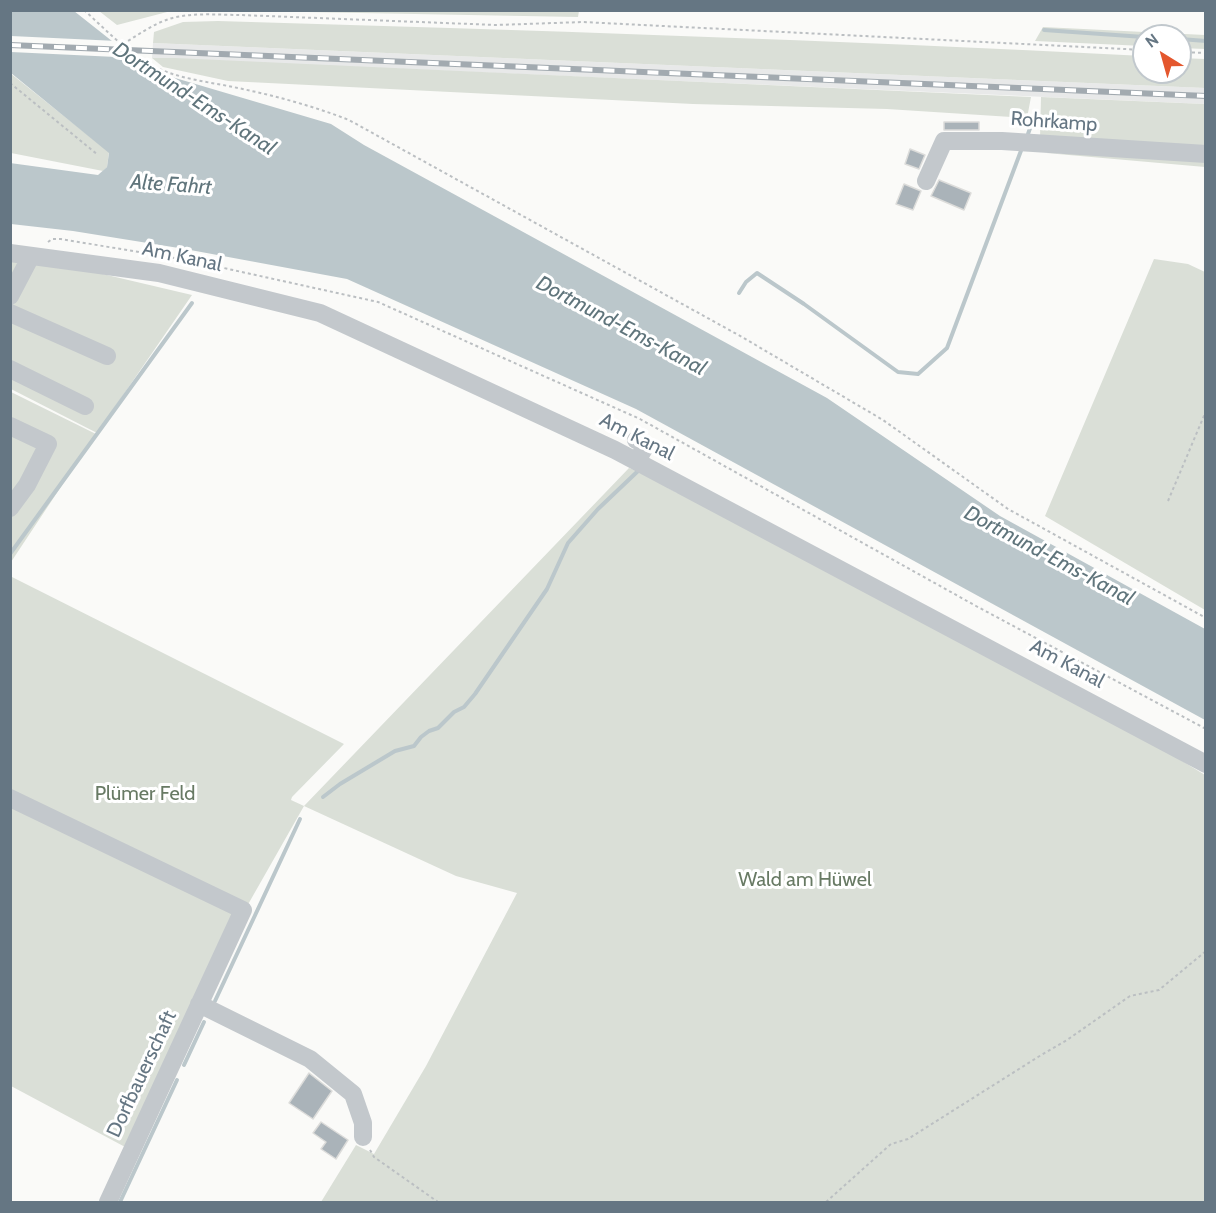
<!DOCTYPE html>
<html>
<head>
<meta charset="utf-8">
<style>
  body { margin:0 }
  #map { position:relative; width:1216px; height:1213px; overflow:hidden; background:#fafaf8; font-family:Cabin,sans-serif }
  canvas { display:block }
  .frame { position:absolute; inset:0; border:12px solid #657683; pointer-events:none }
  .north { position:absolute; left:1132px; top:24px; width:60px; height:60px; box-sizing:border-box; background:#fff; border:2px solid #c1c8cd; border-radius:50%; rotate:323deg; font-size:16px; font-weight:700; line-height:24px; text-align:center; color:#657683 }
  .north::after { content:''; display:block; margin:auto; width:21px; height:27px; background:#e4572e; clip-path:polygon(50% 0,100% 100%,50% 72%,0 100%) }
</style>
</head>
<body>
<div id="map">
<canvas width="1216" height="1213"></canvas>
<div class="frame"></div>
<div class="north">N</div>
</div>
<script>
const context = document.querySelector('canvas').getContext('2d');
context.lineJoin = 'round';
function fillPath(path, color) { context.fillStyle = color; context.fill(path, 'evenodd'); }
function trace(path, color, width, dash) { context.strokeStyle = color; context.lineWidth = width; context.lineCap = dash ? 'butt' : 'round'; context.setLineDash(dash || []); context.stroke(path); }
function label(font, color, halo, rows, align = 'center') {
  context.font = font + ' Cabin,sans-serif'; context.lineWidth = 6; context.setLineDash([]); context.textBaseline = 'middle'; context.strokeStyle = halo; context.fillStyle = color; for (const [text, x, y, turn = 0] of rows) {
    context.save(); context.translate(x, y); context.rotate((+turn || 0) * Math.PI / 180); context.textAlign = isNaN(turn) ? turn : align; if (halo) context.strokeText(text, 0, 0); context.fillText(text, 0, 0); context.restore();
  }
}
fillPath(new Path2D(`
  M153,43L1205,88L1206,104L152,58Z`), '#e8e9e9');
fillPath(new Path2D(`
  M99,11H171L117,25Z
  M251,11H579L578,17Z
  M218,21C527,30 835,40 1144,56V72H1180V58L1205,59V88L153,43L154,32L183,22Z
  M1043,27L1205,35V49L1180,48V36H1144V46L1035,41Z
  M152,58H175L1031,97L1027,118L887,109L693,104L228,81L163,67Z
  M10,73L109,152L107,167L103,171L11,153Z
  M1041,97L1205,104V149L1040,138Z
  M1046,153L1205,157V167Z
  M10,255L39,259L192,295L97,433L11,389Z
  M1154,259L1188,264L1205,272V610L1045,516Z
  M11,392L96,434L11,562Z
  M629,468L641,472L677,493L683,492L1130,729L1205,775V1202H321L356,1145L374,1154L426,1066L517,893L456,876L304,806L246,908L127,1148L11,1086L10,576L344,744L292,797L291,800L304,806Z`), '#dadfd7');
fillPath(new Path2D(`
  M11,11H74L141,64L165,75L331,124L364,145L827,398L1000,516L1205,629V720L636,409L347,279L185,249L73,231L11,224L10,163L98,175L107,167L109,153L11,73Z`), '#bbc7cb');
fillPath(new Path2D(`
  M11,36L117,41L137,58L11,52Z`), '#fafaf8');
trace(new Path2D(`
  M1044,30L1144,37
  M1180,39L1206,41
  M1028,134L1035,114
  M739,293L746,282L757,273L804,304L898,372L918,374L947,348L1022,148
  M10,554L192,303
  M323,797L340,784L395,751L414,746L421,737L429,731L438,728L454,712L464,707L475,694L547,589L568,543L598,509L638,471
  M215,1001L300,819
  M184,1065L204,1022
  M120,1202L177,1080`), '#bbc7cb', 4);
const building = new Path2D(`
  M944,122H979V130H944Z
  M910,149L925,155L919,169L905,164Z
  M939,180L971,193L964,210L931,196Z
  M904,184L921,191L913,210L896,204Z
  M309,1073L332,1091L313,1119L289,1103Z
  M321,1122L348,1140L336,1159L321,1149L326,1142L313,1133Z`);
fillPath(building, '#aab3b9');
trace(building, '#dcdcda', 1.5);
trace(new Path2D(`
  M84,10C106,30 127,52 153,66C178,79 210,82 238,88C276,96 313,106 349,120L742,337L883,420L1008,509L1206,618
  M123,44C138,35 153,24 169,19C191,12 219,15 241,15L496,25L583,22L1144,50
  M1180,52L1206,53
  M10,83L98,155
  M48,242L52,239H61L192,261L378,302L640,419L976,606L1206,729
  M1168,501L1206,411
  M370,1150L374,1157L438,1202
  M826,1202L891,1144L908,1139L1038,1057L1067,1040L1130,996L1159,990L1206,951`), '#bbbfc2', 2, [3, 3]);
trace(new Path2D(`
  M926,181L944,141H1002L1206,154
  M10,253L159,273L320,313L615,450L1206,764
  M10,296L31,256
  M10,313L107,356
  M10,369L85,406
  M10,426L48,444L27,485L10,508
  M636,440L646,445L637,461
  M10,798L243,910L108,1202
  M199,1004L310,1059L353,1094L363,1123V1137`), '#c3c8cc', 18);
const rail = new Path2D(`
  M10,45L1206,96`);
trace(rail, '#a2aab0', 6);
trace(rail, '#fff', 4, [11]);
label('20px', '#657683', '#fff', [
  ["Rohrkamp",1054,122,4],
  ["Am Kanal",182,257,12],
  ["Am Kanal",637,437,27],
  ["Am Kanal",1067,664,28],
  ["Dorfbauerschaft",142,1074,-65]
]);
label('20px', '#687a64', '#fff', [
  ["Plümer Feld",145,794],
  ["Wald am Hüwel",805,880]
]);
label('italic 21px', '#60757c', '#fff', [
  ["Dortmund-Ems-Kanal",194,99,33],
  ["Alte Fahrt",171,185,4],
  ["Dortmund-Ems-Kanal",621,326,28],
  ["Dortmund-Ems-Kanal",1049,556,28]
]);
</script>
</body>
</html>
